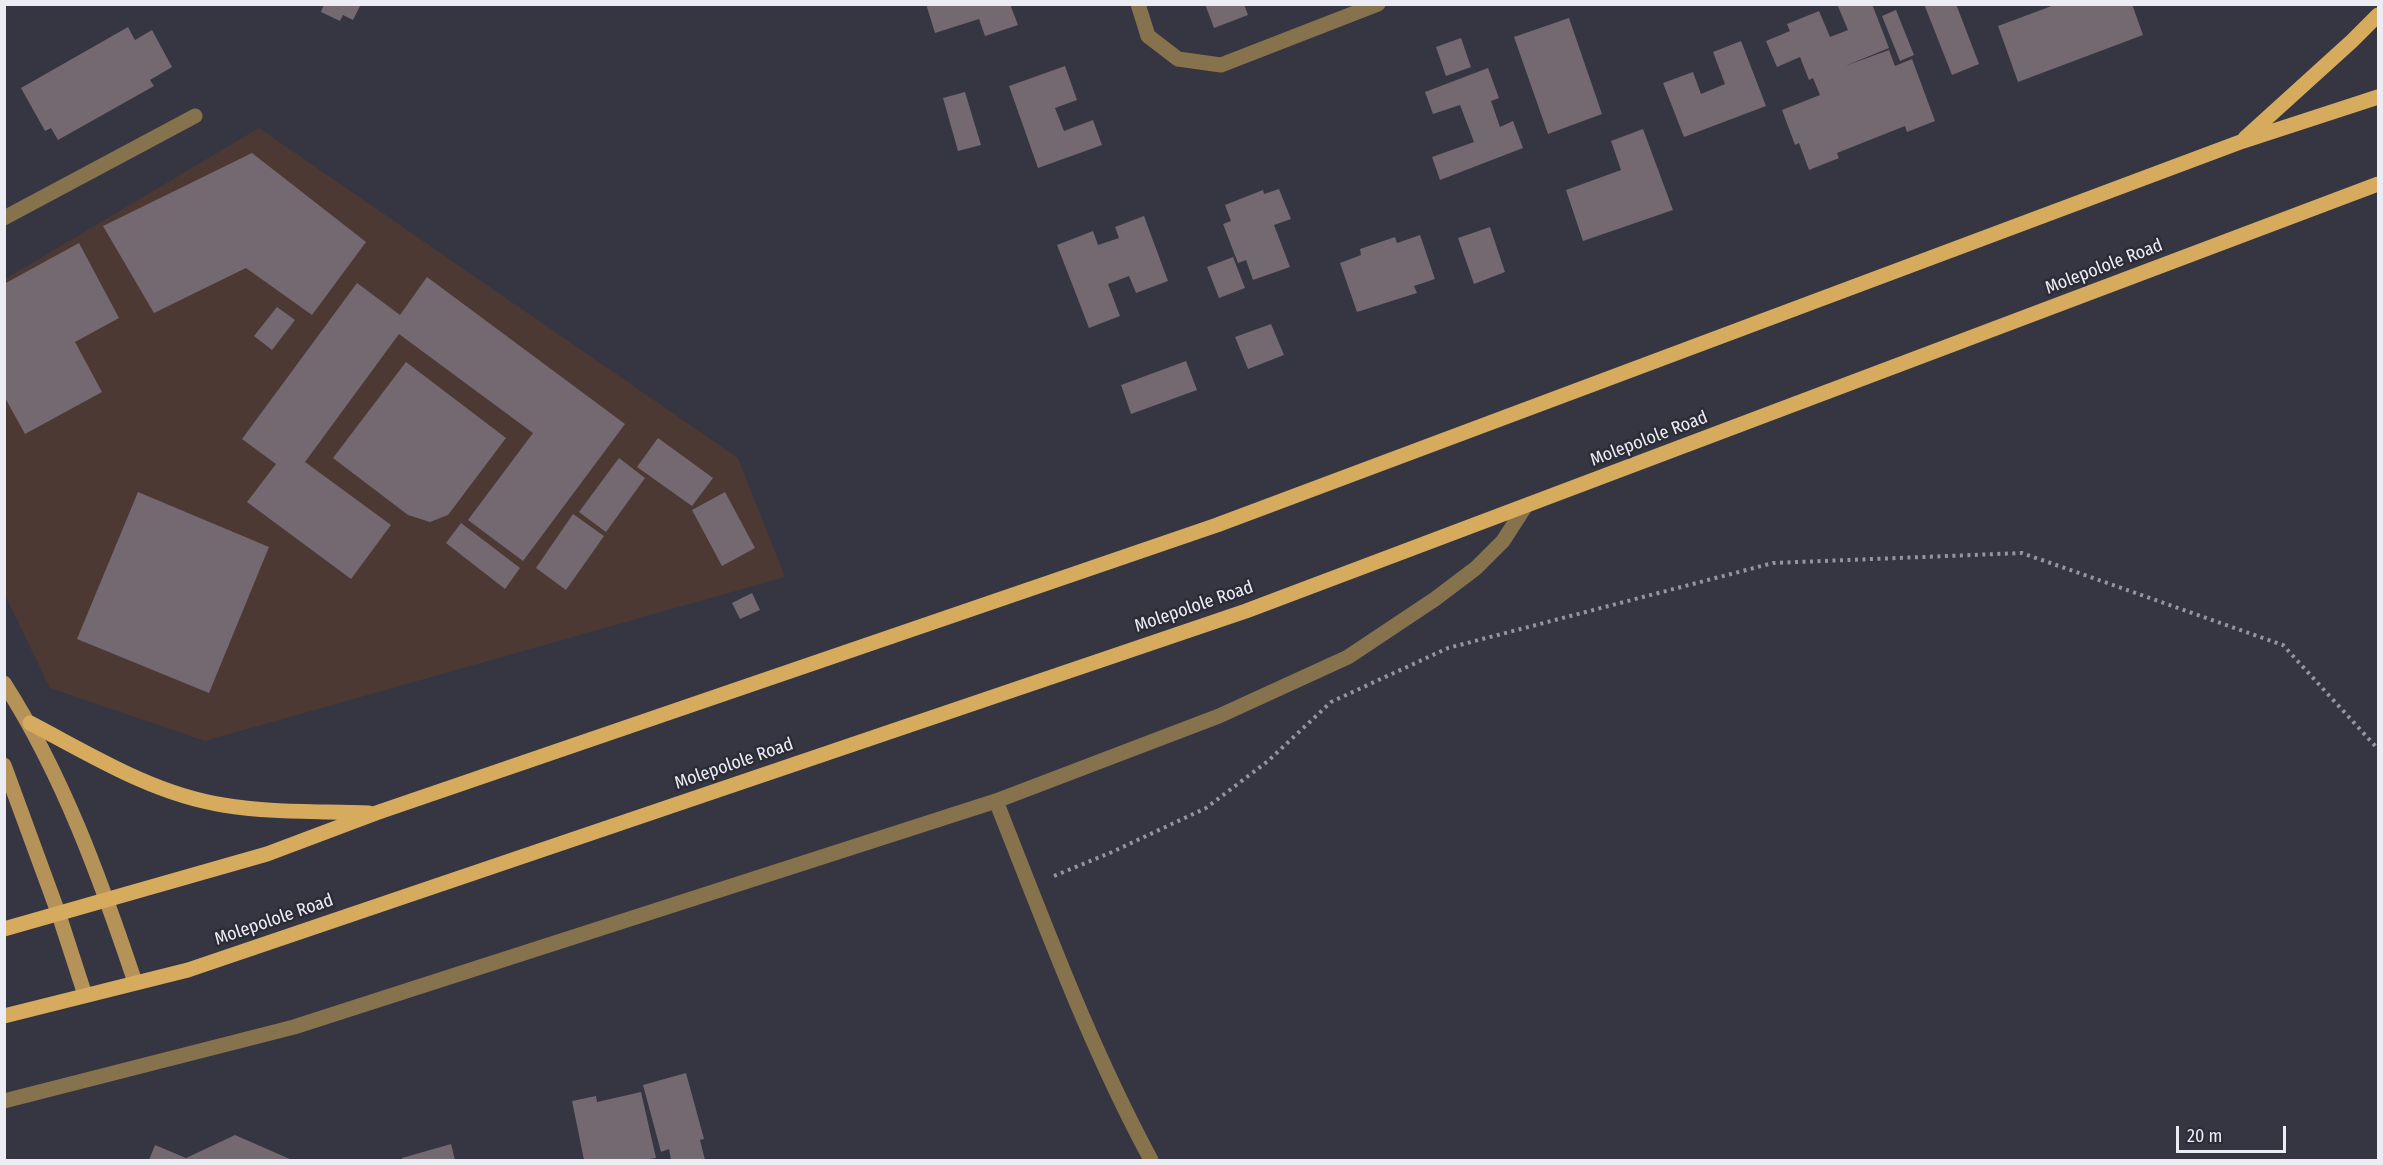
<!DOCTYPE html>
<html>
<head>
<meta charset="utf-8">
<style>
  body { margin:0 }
  #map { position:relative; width:2383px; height:1165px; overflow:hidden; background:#353641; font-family:"Fira Sans Condensed",sans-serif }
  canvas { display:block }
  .frame { position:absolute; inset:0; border:6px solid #ecedf4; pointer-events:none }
  .scale { position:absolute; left:2176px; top:1126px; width:110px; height:27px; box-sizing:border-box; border:3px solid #ecedf4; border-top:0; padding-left:8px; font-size:18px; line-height:21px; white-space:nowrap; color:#ecedf4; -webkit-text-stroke:4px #2b2c37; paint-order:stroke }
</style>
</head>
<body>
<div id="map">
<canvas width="2383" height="1165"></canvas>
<div class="frame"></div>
<div class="scale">20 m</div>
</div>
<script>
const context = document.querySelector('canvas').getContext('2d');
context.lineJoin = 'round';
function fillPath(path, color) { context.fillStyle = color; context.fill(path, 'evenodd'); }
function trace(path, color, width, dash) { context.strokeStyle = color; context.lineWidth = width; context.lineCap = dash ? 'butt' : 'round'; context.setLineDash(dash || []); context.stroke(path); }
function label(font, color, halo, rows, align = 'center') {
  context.font = font + ' "Fira Sans Condensed",sans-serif'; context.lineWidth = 5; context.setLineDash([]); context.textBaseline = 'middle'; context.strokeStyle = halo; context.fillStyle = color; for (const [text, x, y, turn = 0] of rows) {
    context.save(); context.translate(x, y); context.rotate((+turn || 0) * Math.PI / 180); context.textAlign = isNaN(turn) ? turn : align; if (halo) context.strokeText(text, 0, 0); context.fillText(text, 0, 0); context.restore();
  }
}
fillPath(new Path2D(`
  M259,128L738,458L785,577L205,741L50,688L5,595V279Z`), '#4d3934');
fillPath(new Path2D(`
  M324,4H361L353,20L343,15L340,21L321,12Z
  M926,4H1010L1018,25L985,36L979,19L935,33Z
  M1205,4H1244L1248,15L1214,28Z
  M1837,4H1872L1889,48L1845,66L1889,50L1895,66L1912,59L1935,121L1907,132L1905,126L1837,153L1839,158L1809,170L1799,143L1795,145L1782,110L1820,95L1813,78L1809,80L1800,57L1777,67L1766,41L1790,31L1787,24L1819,11L1830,37L1848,30Z
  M1924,4H1956L1979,64L1952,75Z
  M2057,4H2132L2143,35L2018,82L1998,26Z
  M1896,10L1914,55L1900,61L1882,16Z
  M1569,18L1602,114L1548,134L1514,37Z
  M128,27L135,40L152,30L172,67L150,80L154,86L58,140L51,128L45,131L21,88Z
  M1461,38L1471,67L1446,76L1436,47Z
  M1741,41L1766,106L1684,137L1663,83L1693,72L1701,94L1725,84L1713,52Z
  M1065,66L1077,100L1055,108L1064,131L1093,120L1102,145L1038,168L1009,86Z
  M1488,68L1499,98L1491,101L1500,127L1513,121L1523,148L1440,180L1432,157L1474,142L1460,105L1433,114L1425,92Z
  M965,92L981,145L958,151L943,98Z
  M1643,129L1673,210L1583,241L1566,190L1621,170L1611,141Z
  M252,153L366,242L312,315L246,268L154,313L103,226Z
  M1279,189L1291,219L1274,225L1290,267L1253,280L1246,260L1238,263L1223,224L1231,221L1225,205L1263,190L1264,194Z
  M1144,216L1168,281L1136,293L1129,276L1108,284L1120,316L1089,328L1057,245L1093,231L1098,245L1119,238L1115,227Z
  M1490,227L1505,272L1474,284L1458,238Z
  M1420,235L1435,279L1414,286L1417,293L1357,312L1340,263L1361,255L1360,249L1395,237L1397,243Z
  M79,243L119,318L75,342L102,392L25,434L4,396V284Z
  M1233,257L1245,288L1219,298L1207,267Z
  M427,277L625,424L523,561L468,520L533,433L399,334L305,462L391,525L351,579L247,502L276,464L242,439L357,283L400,315Z
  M277,307L295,320L272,350L254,336Z
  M1271,324L1284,355L1248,369L1235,337Z
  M1186,361L1197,390L1131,414L1121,385Z
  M406,362L506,438L448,515L430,522L408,515L333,458Z
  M658,438L713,478L692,506L637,467Z
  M619,458L645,478L606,532L579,512Z
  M138,492L269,547L209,693L77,639Z
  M725,492L755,548L722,566L692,510Z
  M573,514L604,536L566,590L536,568Z
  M461,523L520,568L505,589L446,543Z
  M752,593L760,610L740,619L732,603Z
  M686,1073L704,1139L700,1140L705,1160H671L669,1149L661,1152L643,1085Z
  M641,1092L656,1158L643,1160H584L572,1101L596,1096L597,1102Z
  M235,1135L292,1160H149L155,1145L186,1158Z
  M451,1144L455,1160H402V1158Z`), '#746871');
trace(new Path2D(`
  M1054,876L1112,852L1206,808L1268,761L1331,702L1448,648L1773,563L2022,553L2283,645L2378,749`), '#94959e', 4, [3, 4.5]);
trace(new Path2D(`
  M1138,4L1148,36L1178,59L1221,65L1378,4
  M4,218L195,116
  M996,801C1044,922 1089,1045 1151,1160
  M4,1101L294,1027L996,801L1219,716L1348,657L1435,599L1476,568L1503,541L1525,507`), '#87724e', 15);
trace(new Path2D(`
  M4,683C63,775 100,878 135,982
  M4,765L59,915L85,995`), '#b49258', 15);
trace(new Path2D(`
  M2245,138L2352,41L2378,15
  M30,723C91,755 153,794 223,805C270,813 321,811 369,813
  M4,929L267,854L376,813L1217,525L2243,141L2378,97
  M4,1016L188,970L1246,611L2378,184`), '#d6ab5e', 15);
label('18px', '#ecedf4', '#2b2c37', [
  ["Molepolole Road",2104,267,-21],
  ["Molepolole Road",1649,439,-21],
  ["Molepolole Road",1194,607,-19],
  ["Molepolole Road",734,764,-19],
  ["Molepolole Road",274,920,-19]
]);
</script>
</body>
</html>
